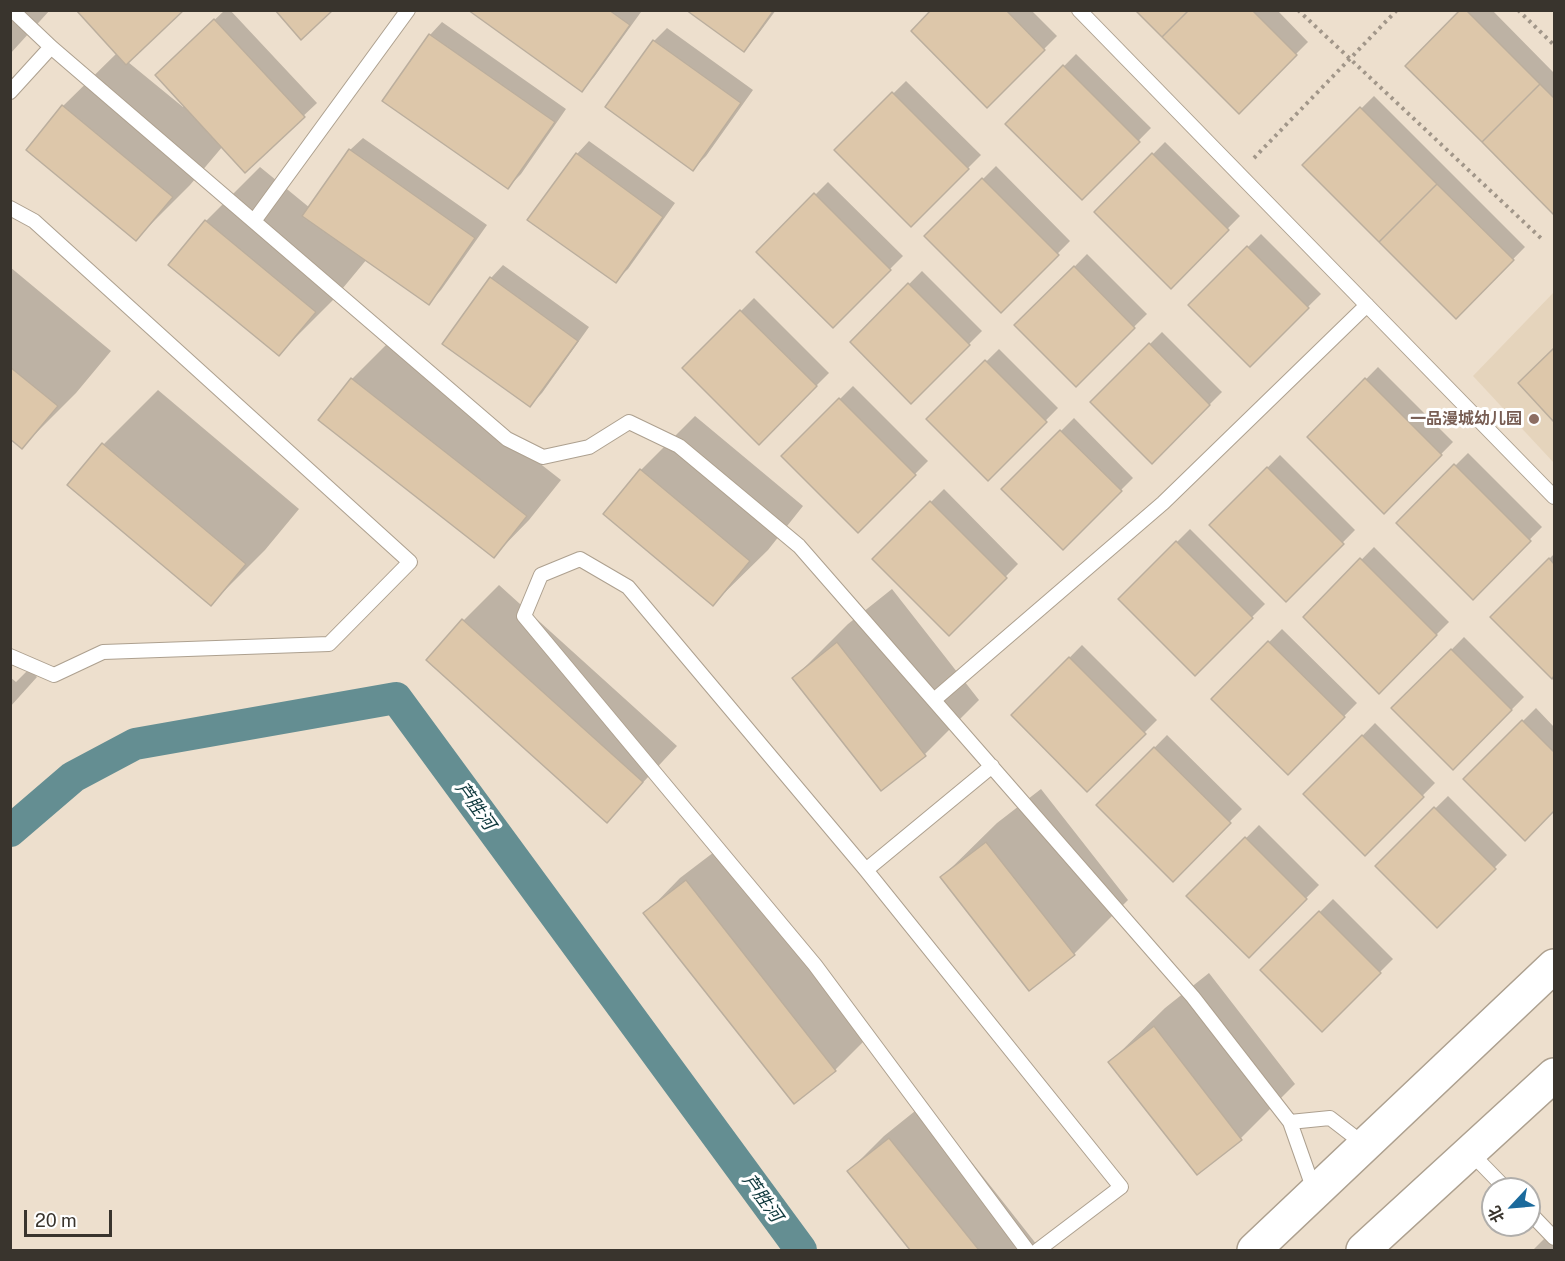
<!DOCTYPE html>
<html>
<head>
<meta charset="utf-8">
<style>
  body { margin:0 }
  #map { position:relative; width:1565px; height:1261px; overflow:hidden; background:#eddfcd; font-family:"Public Sans","Noto Sans SC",sans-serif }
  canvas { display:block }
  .frame { position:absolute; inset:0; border:12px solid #39342d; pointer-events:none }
  .north { position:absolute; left:1481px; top:1177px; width:60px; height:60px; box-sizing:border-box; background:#fff; border:2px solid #b0aeab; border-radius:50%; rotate:244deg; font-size:16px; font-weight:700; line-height:24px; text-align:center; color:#39342d }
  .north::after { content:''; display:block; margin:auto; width:21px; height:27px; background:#1b6a9c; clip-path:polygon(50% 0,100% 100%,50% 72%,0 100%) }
  .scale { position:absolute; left:24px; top:1210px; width:88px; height:27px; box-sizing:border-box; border:3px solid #39342d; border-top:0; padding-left:8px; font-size:18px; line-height:21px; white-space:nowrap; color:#39342d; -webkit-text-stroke:4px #fff; paint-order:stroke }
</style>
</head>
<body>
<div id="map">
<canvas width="1565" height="1261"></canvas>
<div class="frame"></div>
<div class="north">北</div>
<div class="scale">20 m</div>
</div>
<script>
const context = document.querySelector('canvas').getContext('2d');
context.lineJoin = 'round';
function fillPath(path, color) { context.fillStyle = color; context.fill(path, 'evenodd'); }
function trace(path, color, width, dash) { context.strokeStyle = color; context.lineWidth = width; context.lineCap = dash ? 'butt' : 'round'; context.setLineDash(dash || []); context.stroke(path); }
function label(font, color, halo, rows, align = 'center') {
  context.font = font + ' "Public Sans","Noto Sans SC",sans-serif'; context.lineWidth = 6; context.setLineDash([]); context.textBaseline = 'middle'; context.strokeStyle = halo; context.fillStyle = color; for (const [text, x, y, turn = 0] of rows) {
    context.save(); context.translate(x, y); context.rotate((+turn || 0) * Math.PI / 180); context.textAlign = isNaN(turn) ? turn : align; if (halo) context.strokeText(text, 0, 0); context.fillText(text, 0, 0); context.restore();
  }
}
fillPath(new Path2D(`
  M1554,292V463L1473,376Z`), '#e5d4bc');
fillPath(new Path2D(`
  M10,10H50L10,54Z
  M225,10H230L317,103L246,170L223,146L190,185L136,239L63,106L117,53L183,107L185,105L169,63Z
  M470,10H640L641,12L594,77L581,90Z
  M689,10H776L756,37L744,50Z
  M933,10H1031L1057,36L987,106Z
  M1138,10H1277L1308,42L1239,111Z
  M1462,10H1492L1554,73V213L1407,66Z
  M442,22L566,109L521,174L508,187L430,35Z
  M667,28L753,90L706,156L693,169L654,41Z
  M1076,54L1151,128L1082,198L1007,124Z
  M906,81L981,155L911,225L836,150Z
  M1374,96L1525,247L1456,317L1304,165Z
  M363,138L487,225L441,290L428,303L367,259L333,300L279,354L206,221L260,167L310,208L350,150Z
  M589,141L675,203L628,269L615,281L577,154Z
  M1165,142L1240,216L1171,286L1096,212Z
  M996,166L1070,241L1001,311L926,236Z
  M828,182L903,256L833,326L758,252Z
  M1261,234L1321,294L1250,364L1190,305Z
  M1087,254L1147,314L1076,384L1017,325Z
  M503,265L589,327L542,393L530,405L444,344L491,278Z
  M10,267L111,351L76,393L22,447L10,437Z
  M922,271L982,331L911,402L852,342Z
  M754,298L829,373L759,443L684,368Z
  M1162,332L1222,392L1152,462L1092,402Z
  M387,344L561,480L529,520L494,556L320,420L352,379Z
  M999,349L1058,408L988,479L928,419Z
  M1554,349V419L1520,383Z
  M1378,367L1453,442L1384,512L1309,437Z
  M853,386L928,461L858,531L783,456Z
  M158,390L299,509L265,550L211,604L69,485L104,444Z
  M695,416L803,506L768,550L713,604L641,470Z
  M1074,418L1133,478L1063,548L1003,489Z
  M1468,453L1542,527L1473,597L1398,523Z
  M1280,455L1355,530L1286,600L1211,525Z
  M944,489L1018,564L949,634L874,559Z
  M1190,529L1265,604L1195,674L1120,599Z
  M1374,547L1449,622L1379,692L1305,617Z
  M1554,554V674L1552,677L1492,617Z
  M499,585L677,746L607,821L463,621Z
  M892,589L979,700L925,754L881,789L794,678L848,624Z
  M1282,629L1357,703L1288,773L1213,699Z
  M1464,637L1524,697L1454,768L1394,708Z
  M1082,645L1157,720L1087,790L1013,715Z
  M29,669L37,677L10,707V677L16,682Z
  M1536,708L1554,727V809L1525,839L1465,779Z
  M1375,723L1435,783L1365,854L1305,794Z
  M1167,735L1242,809L1173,879L1098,805Z
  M1041,789L1128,900L1074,954L942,877L997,823Z
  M1448,796L1507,855L1437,926L1377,866Z
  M1259,825L1319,885L1249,956L1189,896Z
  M722,846L871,1034L835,1070L794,1102L645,914L680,878Z
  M1333,899L1393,959L1322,1030L1262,970Z
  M1209,973L1295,1084L1241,1138L1197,1173L1110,1062L1165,1008Z
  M925,1103L1041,1250H911L849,1171L884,1136Z
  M1554,1229V1250H1533Z`), '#0003');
trace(new Path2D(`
  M10,831L73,777L135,744L396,698L801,1250`), '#648e92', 32);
const building = new Path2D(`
  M76,10H184L126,65Z
  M275,10H333L301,40Z
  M468,10H609L630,25L582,92Z
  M686,10H774L744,52Z
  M931,10H1006L1045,50L987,108L911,31Z
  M1135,10H1189L1162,37Z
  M1189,10H1252L1297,55L1239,114L1162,37Z
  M1460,10H1466L1540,84L1482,142L1405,66Z
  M214,19L305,117L245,173L155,75Z
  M429,34L555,122L508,189L382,101Z
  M653,40L741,103L693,171L605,107Z
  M1063,65L1140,142L1082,200L1005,124Z
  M1540,84L1554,98V215L1482,142Z
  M892,92L969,169L911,227L834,150Z
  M62,105L173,197L136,241L26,150Z
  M1360,107L1437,184L1379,242L1302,165Z
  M349,149L475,238L429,305L302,216Z
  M576,153L663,217L616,283L527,220Z
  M1152,153L1229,230L1171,289L1094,212Z
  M982,178L1059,255L1001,313L924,236Z
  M1437,184L1514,260L1456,319L1379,242Z
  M814,193L891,270L833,328L756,252Z
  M205,220L316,312L279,356L168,265Z
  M1247,246L1309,308L1250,367L1188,305Z
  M1074,266L1135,328L1076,387L1014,325Z
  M490,277L578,341L530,407L442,344Z
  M908,283L970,345L911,404L850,342Z
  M740,310L817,386L759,445L682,368Z
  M1149,343L1210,405L1152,464L1090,402Z
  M1554,348V422L1518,383Z
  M985,360L1047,422L988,481L926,419Z
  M10,367L58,406L22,449L10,439Z
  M351,378L527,516L494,558L318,420Z
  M1365,378L1442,455L1384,514L1307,437Z
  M839,398L916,475L858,533L781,456Z
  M1060,430L1122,491L1063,550L1001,489Z
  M102,443L246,564L211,606L67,485Z
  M1454,464L1531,541L1473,600L1396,523Z
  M1267,467L1344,544L1286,602L1209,525Z
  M640,469L750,561L713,606L603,514Z
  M930,501L1007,578L949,636L872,559Z
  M1176,541L1253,618L1195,676L1118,599Z
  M1360,558L1437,635L1379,694L1303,617Z
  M1549,558L1554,564V676L1552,679L1490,617Z
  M462,619L643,782L607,823L426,660Z
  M1268,641L1345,717L1288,775L1211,699Z
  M837,642L926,756L881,791L792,678Z
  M1451,649L1512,710L1453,770L1391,708Z
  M1069,657L1146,734L1087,792L1011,715Z
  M1522,720L1554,752V811L1525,841L1463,779Z
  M1362,735L1424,797L1365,856L1303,794Z
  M1154,747L1231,823L1173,882L1096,805Z
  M1434,807L1496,869L1437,928L1375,866Z
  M1245,837L1307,899L1249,958L1186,896Z
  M986,842L1075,955L1029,991L940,877Z
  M686,880L836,1071L794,1104L643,913Z
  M1319,911L1381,973L1322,1032L1260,970Z
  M1154,1026L1242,1140L1197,1175L1108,1062Z
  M889,1138L979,1250H910L847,1171Z`);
fillPath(building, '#ddc7aa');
trace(building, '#bbae9d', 1.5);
const service = new Path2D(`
  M12,10L51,47L507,439L543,457L589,447L629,422L679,446L799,546L1193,997L1290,1122L1315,1193
  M1079,10L1554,497
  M10,92L51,47
  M10,208L34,221L410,562L329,644L103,652L54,675L10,656
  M254,221L408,10
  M934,700L1163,503L1367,305
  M866,870L992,766
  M1290,1122L1330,1118L1365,1145
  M1470,1152L1506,1189
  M1529,1212L1554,1238
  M1027,1250L815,965L524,616L541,575L580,559L628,587L866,870L1121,1187L1038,1250`);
const tertiary = new Path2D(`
  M1254,1250L1554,966
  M1363,1250L1554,1075`);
trace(service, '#ada08f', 16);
trace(tertiary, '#ada08f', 36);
trace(new Path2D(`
  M1298,10L1544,241
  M1518,10L1554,45
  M1254,158L1397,10`), '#a19689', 4, [3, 4.5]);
trace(service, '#fff', 14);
trace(tertiary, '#fff', 33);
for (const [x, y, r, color] of [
  [1534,419,6,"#8d6e63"]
]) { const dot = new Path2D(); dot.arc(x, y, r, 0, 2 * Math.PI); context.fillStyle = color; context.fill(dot); trace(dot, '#fff', 2); }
label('bold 16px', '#785e54', '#fff', [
  ["一品漫城幼儿园",1522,419]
], 'right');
label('italic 18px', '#113a3e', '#fff', [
  ["芦胜河",475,806,54],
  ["芦胜河",762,1198,54]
]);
</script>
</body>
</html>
